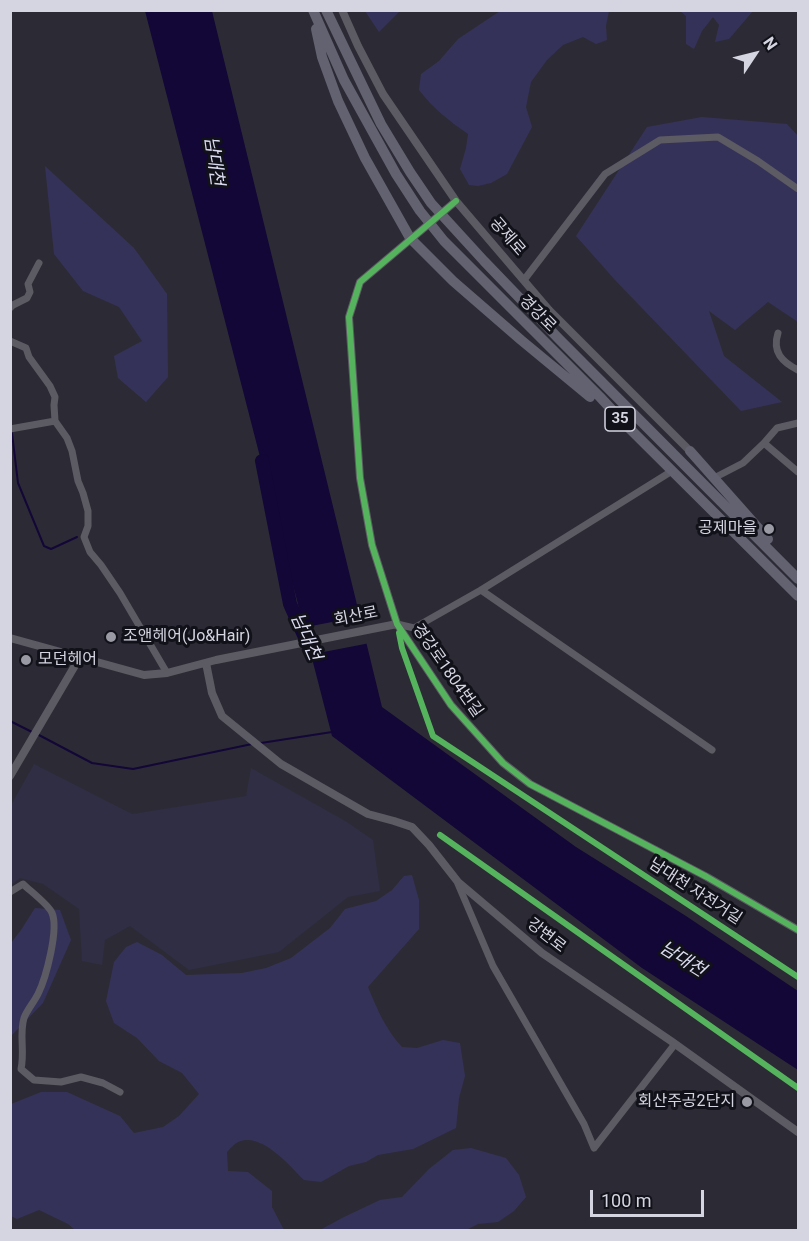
<!DOCTYPE html>
<html>
<head>
<meta charset="utf-8">
<style>
  body { margin:0 }
  #map { position:relative; width:809px; height:1241px; overflow:hidden; background:#2c2b35; font-family:Roboto,sans-serif }
  canvas { display:block }
  .frame { position:absolute; inset:0; border:12px solid #d5d5e1; pointer-events:none }
  .north { position:absolute; left:725px; top:24px; width:60px; height:60px; -webkit-text-stroke:4px #111119; paint-order:stroke; rotate:55deg; font-size:16px; font-weight:700; line-height:24px; text-align:center; color:#d5d5e1 }
  .north::after { content:''; display:block; margin:auto; width:21px; height:27px; background:#d5d5e1; clip-path:polygon(50% 0,100% 100%,50% 72%,0 100%) }
  .scale { position:absolute; left:590px; top:1190px; width:114px; height:27px; box-sizing:border-box; border:3px solid #d5d5e1; border-top:0; padding-left:8px; font-size:18px; line-height:21px; white-space:nowrap; color:#d5d5e1; -webkit-text-stroke:4px #111119; paint-order:stroke }
</style>
</head>
<body>
<div id="map">
<canvas width="809" height="1241"></canvas>
<div class="frame"></div>
<div class="north">N</div>
<div class="scale">100 m</div>
</div>
<script>
const context = document.querySelector('canvas').getContext('2d');
context.lineJoin = 'round';
function fillPath(path, color) { context.fillStyle = color; context.fill(path, 'evenodd'); }
function trace(path, color, width, dash) { context.strokeStyle = color; context.lineWidth = width; context.lineCap = dash ? 'butt' : 'round'; context.setLineDash(dash || []); context.stroke(path); }
function label(font, color, halo, rows, align = 'center') {
  context.font = font + ' Roboto,"Noto Sans KR",sans-serif'; context.lineWidth = 6; context.setLineDash([]); context.textBaseline = 'middle'; context.strokeStyle = halo; context.fillStyle = color; for (const [text, x, y, turn = 0] of rows) {
    context.save(); context.translate(x, y); context.rotate((+turn || 0) * Math.PI / 180); context.textAlign = isNaN(turn) ? turn : align; if (halo) context.strokeText(text, 0, 0); context.fillText(text, 0, 0); context.restore();
  }
}
fillPath(new Path2D(`
  M34,764L132,814L246,796L251,768L347,822L373,840L380,891L348,897L279,952L189,970L130,926L105,940L102,965L82,961L79,909L43,884L20,878L11,885V805Z`), '#2f2e44');
fillPath(new Path2D(`
  M365,11H400L379,32Z
  M500,11H609L606,26L607,40L596,44L583,37L563,45L547,60L531,82L526,107L532,127L507,174L491,183L478,186L469,185L460,169L466,148L468,134C449,121 433,108 419,90L421,74L439,61L458,39Z
  M680,11H753L729,39L715,42L719,25L713,17L702,31L694,49L686,44V16Z
  M702,117L787,124L798,136V322L768,302L735,330L709,311L724,356L782,402L741,411L615,280L576,236L647,127Z
  M45,166L134,248L167,294L168,377L146,402L118,378L114,356L142,341L119,307L83,291L54,254Z
  M412,875L419,900V929L368,987C377,1009 386,1030 402,1047L417,1048L443,1040L460,1043L465,1076L459,1098L456,1128L413,1149L378,1155L366,1162L349,1166L321,1182L304,1180C290,1166 261,1131 238,1142C234,1144 230,1149 227,1152L228,1171L248,1172L272,1191V1207L284,1230H75L68,1224L39,1210L17,1219L11,1216V1104L41,1092H67L120,1116L134,1133L163,1127L179,1116L199,1094L182,1073L159,1061L137,1038L114,1023L106,1001L114,962L126,947L137,942L162,955L186,975L242,973L266,968L291,958L330,928L345,909L376,901L392,890L404,876Z
  M35,908L60,910L71,940L43,1003L11,1036V943L21,930Z
  M471,1148L506,1158L519,1175L526,1197L514,1211L498,1222L478,1224L466,1230H320L344,1217L380,1200L402,1197L429,1169L453,1150Z`), '#353259');
fillPath(new Path2D(`
  M145,11H212L382,707L576,847L686,916L798,991V1070L642,968L332,736Z`), '#130737');
fillPath(new Path2D(`
  M363,616L370,643L308,655L301,628Z`), '#2c2b35');
trace(new Path2D(`
  M12,433L18,483L44,546L51,549L77,537
  M10,721L32,732
  M37,734L92,763L133,769L252,744
  M261,743L332,732`), '#130737', 2);
trace(new Path2D(`
  M262,461L290,604L312,653`), '#130737', 14);
trace(new Path2D(`
  M524,280L605,174L660,140L718,137L758,161L798,189
  M10,308L13,305L27,298L30,292L28,284L39,263
  M778,333C772,352 782,362 798,370
  M10,341L26,348L29,357L50,386L55,397L54,405L55,421
  M10,429L55,421L67,438L72,451L78,481L83,493L88,511V526L84,537L90,552L101,565L120,593L167,673
  M764,443L777,428L798,423
  M714,478L743,463L764,443L798,472
  M481,590L712,750
  M397,624L414,628L481,590L672,471
  M458,884L493,966L584,1124L594,1148L675,1044
  M10,892L23,884C29,890 49,905 52,913C59,929 46,978 38,994C34,1002 27,1010 24,1018C19,1034 25,1051 21,1069L34,1080L61,1082L81,1077L103,1083L120,1092`), '#5c5b63', 7);
trace(new Path2D(`
  M342,10L358,46L383,94L456,201L549,310L690,451
  M456,201L360,282L349,317L360,478L372,545L397,624L451,705L503,763L530,784L707,877L798,930
  M10,638L144,675L167,673L216,660L397,624
  M206,663L212,693L222,716L281,764L368,814L394,821L412,827L429,845L458,882L542,953L671,1041L798,1132
  M10,776L80,657`), '#5c5b63', 8);
trace(new Path2D(`
  M313,10L344,80L396,174L420,211L444,241L600,397L626,425L798,596
  M326,10L381,124L410,172L431,203L484,261L559,339L798,579
  M316,29L322,57L338,101L365,158L410,238L453,281L521,340L590,397
  M690,451L768,539`), '#636270', 10);
trace(new Path2D(`
  M456,201L360,282L349,317L360,478L372,545L397,624L451,705L503,763L530,784L707,877L798,930
  M399,633L402,648L433,736L798,977
  M440,835L798,1088`), '#56b35d', 6);
for (const [x, y, r, color] of [
  [769,529,6,"#9a9aa5"],
  [111,637,6,"#9a9aa5"],
  [26,660,6,"#9a9aa5"],
  [747,1102,6,"#9a9aa5"]
]) { const dot = new Path2D(); dot.arc(x, y, r, 0, 2 * Math.PI); context.fillStyle = color; context.fill(dot); trace(dot, '#111119', 2); }
for (const [x, y, w] of [
  [620,419,30]
]) { const box = new Path2D(); box.roundRect(x - w / 2, y - 12, w, 24, 4.5); context.fillStyle = '#111119'; context.fill(box); trace(box, '#d5d5e1', 1.5); }
label('bold 15px', '#d5d5e1', null, [
  ["35",620,419]
]);
label('16px', '#d5d5e1', '#111119', [
  ["공제로",507,237,49],
  ["경강로",537,314,45],
  ["회산로",356,617,-11],
  ["경강로1804번길",447,671,55],
  ["남대천 자전거길",695,892,33],
  ["강변로",546,936,38]
]);
label('16px', '#d5d5e1', '#111119', [
  ["공제마을",757,529],
  ["조앤헤어(Jo&Hair)",123,637,"left"],
  ["모던헤어",38,660,"left"],
  ["회산주공2단지",735,1102]
], 'right');
label('italic 18px', '#dbdbf0', '#111119', [
  ["남대천",213,161,82],
  ["남대천",305,637,66],
  ["남대천",682,960,32]
]);
</script>
</body>
</html>
